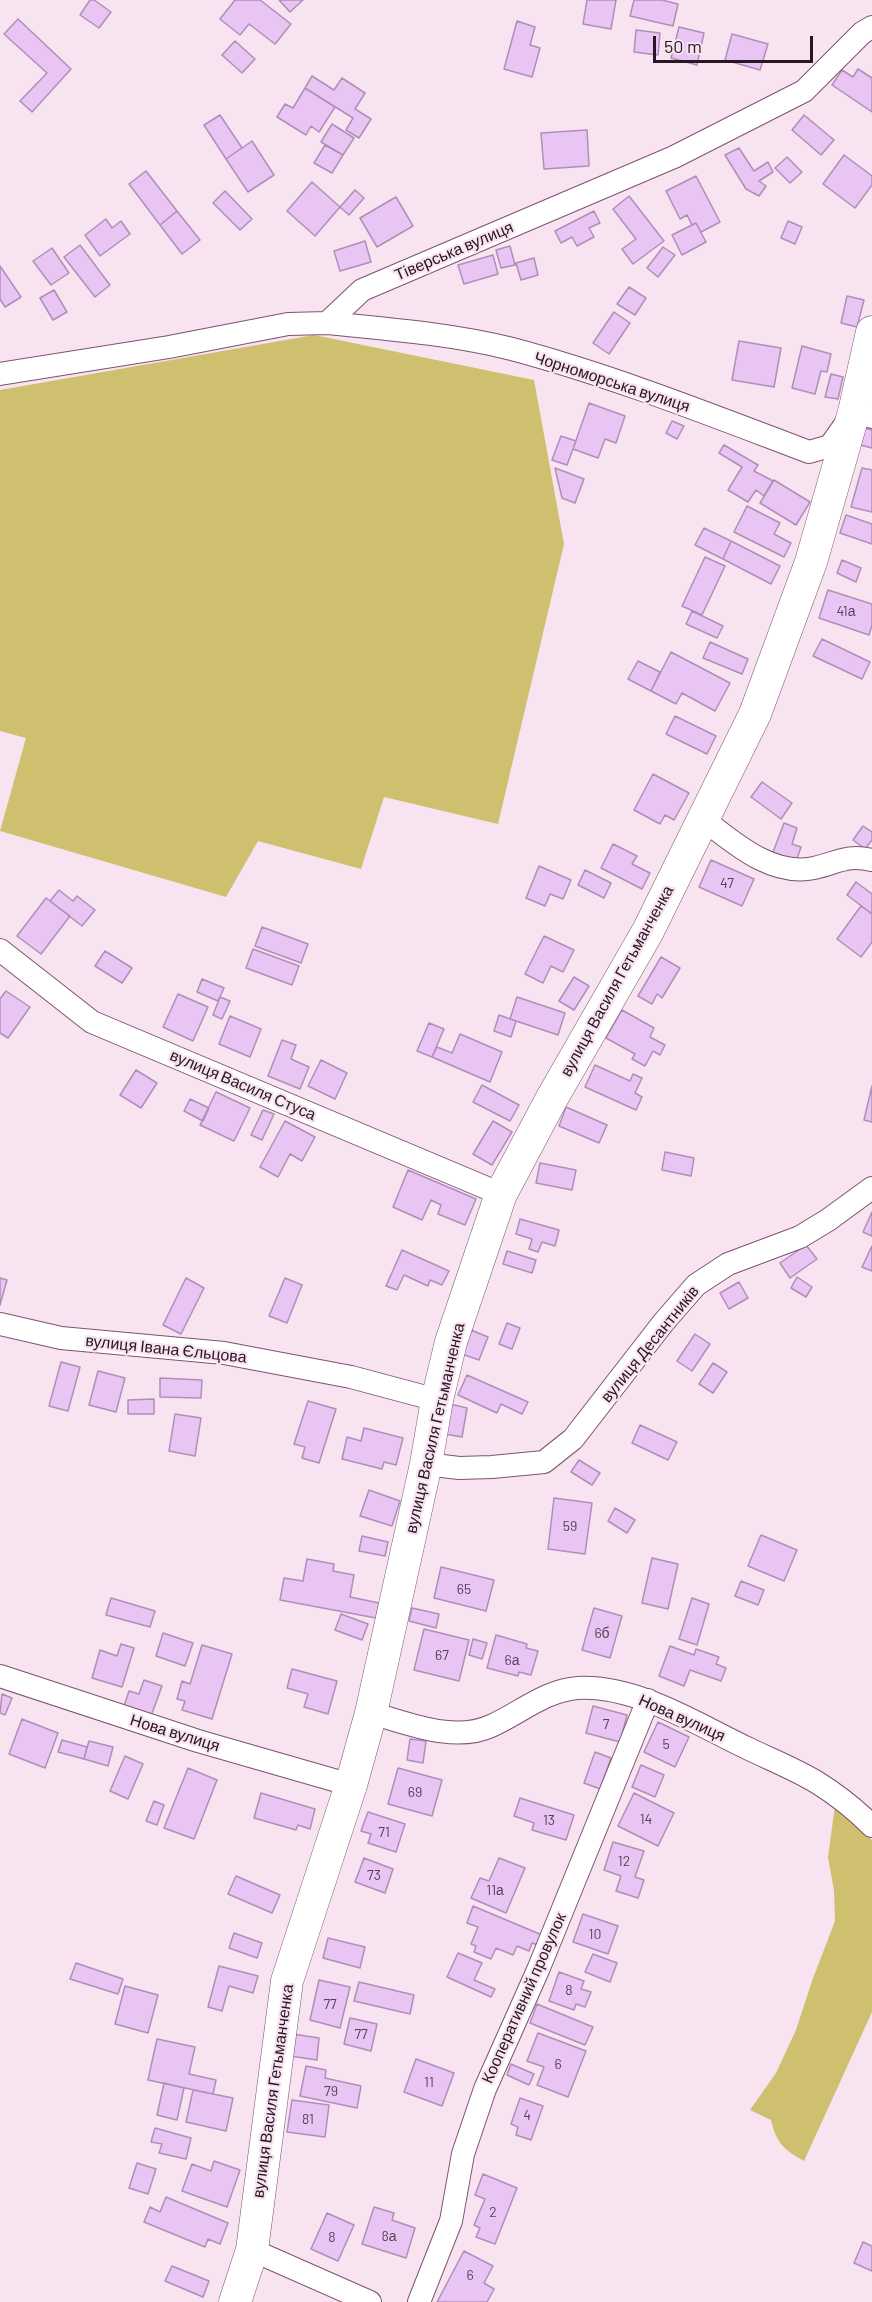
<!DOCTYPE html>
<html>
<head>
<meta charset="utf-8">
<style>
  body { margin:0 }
  #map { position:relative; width:872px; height:2302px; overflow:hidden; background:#f8e3f1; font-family:Barlow,sans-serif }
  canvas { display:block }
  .scale { position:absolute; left:653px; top:36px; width:160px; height:27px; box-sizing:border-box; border:3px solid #281623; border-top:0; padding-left:8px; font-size:18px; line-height:21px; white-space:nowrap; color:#281623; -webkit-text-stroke:4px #f8e3f1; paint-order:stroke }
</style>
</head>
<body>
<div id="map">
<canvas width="872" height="2302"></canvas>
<div class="scale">50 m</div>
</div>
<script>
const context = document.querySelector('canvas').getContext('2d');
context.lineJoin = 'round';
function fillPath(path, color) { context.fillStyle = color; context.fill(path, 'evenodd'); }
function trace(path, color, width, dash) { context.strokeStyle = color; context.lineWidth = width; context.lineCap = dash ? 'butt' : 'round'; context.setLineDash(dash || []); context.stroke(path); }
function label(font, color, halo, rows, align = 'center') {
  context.font = font + ' Barlow,sans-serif'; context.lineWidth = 4.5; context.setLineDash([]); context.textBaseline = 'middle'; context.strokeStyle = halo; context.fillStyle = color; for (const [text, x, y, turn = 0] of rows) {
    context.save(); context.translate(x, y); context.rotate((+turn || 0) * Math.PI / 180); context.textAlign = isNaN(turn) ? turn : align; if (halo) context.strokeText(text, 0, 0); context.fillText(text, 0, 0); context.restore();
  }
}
fillPath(new Path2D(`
  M314,335L534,380L564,544L498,824L384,797L361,869L258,841L226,897L0,831L26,738L0,731V390Z
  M835,1805L872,1840V2012L804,2161C783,2149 777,2144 771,2120L750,2110L776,2073L796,2030L812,1981L835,1921L834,1891L828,1857Z`), '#cfc06f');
const building = new Path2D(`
  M90,0H94L111,12L99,28L80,15Z
  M235,0H260L291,24L275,44L249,24L240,35L220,19Z
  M279,0H303L290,12Z
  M587,0H616L611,29L583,24Z
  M634,0H662L678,4L673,26L630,16Z
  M18,19L71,69L32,112L20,101L47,73L4,34Z
  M517,21L535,27L530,45L540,48L532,77L504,69Z
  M679,27L704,33L697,65L671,58Z
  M636,30L660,33L658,55L634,52Z
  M732,34L768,44L760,70L725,60Z
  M235,41L255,59L242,73L222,55Z
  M858,69L872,78V112L832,85L842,70L853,77Z
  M312,76L334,90L342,78L365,93L355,109L371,119L359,138L346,130L353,118L305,88Z
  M305,88L335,107L319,132L311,126L306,135L277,117L285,104L293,108Z
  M220,115L242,148L226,159L204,125Z
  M804,115L834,140L821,155L792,130Z
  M332,124L354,138L343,155L321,142Z
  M587,130L589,166L544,169L541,133Z
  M252,141L274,175L248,192L226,159Z
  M325,145L343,155L332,173L314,163Z
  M739,148L754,171L768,162L773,172L759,181L766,186L759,196L746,189L725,155Z
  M844,155L872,176V185L855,208L823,184Z
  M787,157L802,172L790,183L775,168Z
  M146,171L177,211L160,225L129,184Z
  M696,176L720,222L701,232L696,223L692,225L687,215L680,219L666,191Z
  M312,182L340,207L315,236L287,211Z
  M355,190L364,198L349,215L340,207Z
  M225,191L252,219L240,230L213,203Z
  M629,196L664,241L633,264L622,249L636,239L613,209Z
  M396,197L413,226L377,247L360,218Z
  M177,211L200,240L182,254L160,225Z
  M594,211L600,223L589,228L594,237L577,246L572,237L561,243L555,231Z
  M106,219L112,228L121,221L130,234L100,256L85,235Z
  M788,221L802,227L795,244L781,238Z
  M696,223L706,242L682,255L672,235Z
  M365,241L371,262L340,271L334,251Z
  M80,245L110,285L95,297L64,257Z
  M510,246L515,265L501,268L496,250Z
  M663,247L675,255L658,277L647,268Z
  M52,248L69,273L51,285L33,261Z
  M493,255L498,274L464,284L458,265Z
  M534,258L538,275L521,280L516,263Z
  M0,266L21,297L5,307L0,299Z
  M629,287L646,298L635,315L617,304Z
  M54,290L67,312L53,320L40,298Z
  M847,296L864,300L857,327L841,323Z
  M614,312L630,323L609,354L593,343Z
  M739,341L781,348L774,387L732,380Z
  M802,346L831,354L827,372L821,371L815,394L792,388Z
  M831,374L843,377L838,399L825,397Z
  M589,403L625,416L616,443L605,439L598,458L573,449Z
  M672,421L684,426L677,439L666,433Z
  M865,428L872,430V448L860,445Z
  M561,436L576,441L567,465L552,460Z
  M724,445L758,465L754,471L773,481L764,496L756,490L748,502L728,490L742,467L719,453Z
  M555,468L584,479L575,503L562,498Z
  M862,468L872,470V512L851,507Z
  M774,480L810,502L796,525L760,503Z
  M747,506L780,523L774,534L791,543L784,557L734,532Z
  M846,515L872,524V544L840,533Z
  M704,528L731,541L723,559L695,545Z
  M731,541L780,566L771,584L723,559Z
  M705,557L725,566L702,615L682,606Z
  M842,560L861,568L856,582L837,573Z
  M828,590L872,604V625L869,635L819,618Z
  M692,611L723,626L717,638L686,624Z
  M822,639L870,662L862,679L813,656Z
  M710,642L748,659L742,674L703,658Z
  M671,652L730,683L715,711L682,693L676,704L651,691Z
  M638,661L660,672L651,691L628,679Z
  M675,716L716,736L707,754L666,734Z
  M653,774L689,793L674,820L665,815L660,824L634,810Z
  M762,782L792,803L781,819L751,797Z
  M784,823L797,828L792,844L801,847L795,864L772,855Z
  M863,826L872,832V840L865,849L853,840Z
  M613,844L637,856L632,864L650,873L642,889L601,868Z
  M711,860L754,879L742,906L699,887Z
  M539,866L571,880L563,899L550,894L545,906L526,898Z
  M585,870L611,883L604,898L578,885Z
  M856,882L872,894V914L847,895Z
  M59,890L73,901L77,896L95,910L82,926L50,901Z
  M46,898L70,916L41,954L17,936Z
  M861,906L872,914V942L861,957L837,939Z
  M262,927L308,944L301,963L255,946Z
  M544,936L574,950L563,972L551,966L543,983L525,974Z
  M253,949L299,966L292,985L246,968Z
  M105,951L132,968L122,983L95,966Z
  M661,957L680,968L662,998L657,994L652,1004L638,996Z
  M574,977L589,986L574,1010L559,1001Z
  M202,979L224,988L218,1001L197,992Z
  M6,991L30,1007L8,1038L0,1033V999Z
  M178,994L208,1007L193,1041L163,1027Z
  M220,997L230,1001L222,1019L213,1015Z
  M517,997L565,1013L558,1035L510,1019Z
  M622,1010L654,1028L650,1037L665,1045L660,1055L653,1051L645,1066L632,1059L635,1054L606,1038Z
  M499,1015L516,1021L511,1037L494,1031Z
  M230,1016L261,1029L250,1057L219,1044Z
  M429,1023L444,1029L432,1057L417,1051Z
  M460,1034L502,1052L490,1082L432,1057L437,1047L452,1053Z
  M282,1040L296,1045L291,1059L309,1067L300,1089L268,1076Z
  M321,1060L347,1073L335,1099L308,1086Z
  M595,1065L630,1081L633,1074L642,1078L635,1093L642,1097L636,1110L585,1087Z
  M136,1070L157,1083L141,1108L120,1095Z
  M482,1085L519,1105L510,1121L473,1102Z
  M872,1086V1122L864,1120Z
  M216,1092L250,1108L234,1141L200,1125Z
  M190,1099L209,1108L203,1121L184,1111Z
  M566,1107L607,1125L599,1143L559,1126Z
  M263,1110L274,1114L262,1140L251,1135Z
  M285,1121L315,1137L302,1161L290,1154L278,1177L260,1167Z
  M493,1121L512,1132L492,1165L473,1154Z
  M665,1152L694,1158L691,1176L662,1170Z
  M540,1163L576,1170L572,1190L536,1183Z
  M408,1170L476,1199L465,1225L438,1214L441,1205L431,1200L422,1220L393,1207Z
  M872,1212V1236L863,1232Z
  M520,1219L559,1230L555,1246L542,1242L538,1252L529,1249L532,1239L516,1234Z
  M806,1245L817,1259L790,1278L780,1263Z
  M872,1246V1271L862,1267Z
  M402,1250L449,1271L442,1285L430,1280L428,1286L404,1275L397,1290L386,1286Z
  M507,1251L536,1260L532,1273L503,1264Z
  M797,1277L812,1287L806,1297L791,1288Z
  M0,1278L7,1280L0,1305Z
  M186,1278L204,1288L181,1334L163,1325Z
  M285,1278L302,1285L287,1323L269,1316Z
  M739,1282L748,1298L729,1309L720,1293Z
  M507,1323L520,1328L512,1349L499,1344Z
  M471,1330L488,1337L479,1360L462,1354Z
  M695,1334L710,1344L692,1371L677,1361Z
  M61,1362L80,1367L68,1411L49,1406Z
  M713,1363L727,1372L713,1393L699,1384Z
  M98,1371L125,1378L116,1412L89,1405Z
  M467,1375L528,1402L522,1414L501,1404L497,1413L458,1395Z
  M160,1378L202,1380L201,1398L160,1397Z
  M154,1399V1414H128V1400Z
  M308,1401L336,1409L319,1463L302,1458L305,1447L294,1444Z
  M450,1404L467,1408L462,1437L445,1434Z
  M175,1414L201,1418L195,1456L169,1451Z
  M640,1425L677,1442L668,1460L632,1443Z
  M364,1428L403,1438L396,1465L384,1462L382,1469L342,1459L347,1437L361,1441Z
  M579,1460L600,1473L592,1485L571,1472Z
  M369,1490L400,1501L392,1526L360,1516Z
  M554,1498L592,1503L585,1554L548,1549Z
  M615,1508L635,1520L627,1533L608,1521Z
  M761,1535L797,1550L784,1581L748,1566Z
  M362,1536L388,1542L385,1556L359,1551Z
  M652,1558L678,1564L668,1609L642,1603Z
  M307,1559L334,1564L333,1571L354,1575L350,1597L379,1603L376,1618L280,1600L284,1578L303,1581Z
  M441,1567L494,1580L486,1611L434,1598Z
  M741,1581L764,1590L758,1605L735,1596Z
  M111,1598L155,1611L150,1627L106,1615Z
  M692,1598L709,1604L697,1645L679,1639Z
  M412,1608L439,1614L436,1628L409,1621Z
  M594,1608L622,1616L610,1658L582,1650Z
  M341,1614L368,1624L362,1640L335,1630Z
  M424,1629L469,1640L459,1681L414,1670Z
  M163,1633L193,1643L185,1666L156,1656Z
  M496,1635L527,1644L526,1648L538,1651L531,1675L519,1672L518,1676L487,1668Z
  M473,1639L487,1643L482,1659L469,1655Z
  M121,1644L134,1648L122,1687L92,1678L100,1650L117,1656Z
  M202,1645L232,1654L212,1719L182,1710L185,1701L177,1699L182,1681L190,1684Z
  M670,1646L694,1655L696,1649L719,1657L716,1664L726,1668L721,1681L690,1670L684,1686L659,1676Z
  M292,1669L337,1681L328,1714L304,1707L308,1694L287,1688Z
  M144,1680L162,1686L151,1716L124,1706L129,1691L139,1694Z
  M2,1694L12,1698L5,1715L0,1713Z
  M593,1706L627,1715L620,1742L586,1733Z
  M22,1719L58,1733L45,1768L9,1754Z
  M658,1722L689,1737L675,1767L644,1752Z
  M410,1739L426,1741L423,1763L407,1760Z
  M62,1740L87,1747L84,1759L58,1752Z
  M89,1741L113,1747L108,1766L84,1759Z
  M595,1752L611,1758L600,1789L584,1783Z
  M125,1756L143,1764L128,1799L110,1791Z
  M641,1765L664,1775L655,1797L632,1787Z
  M188,1768L217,1780L194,1839L164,1828Z
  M398,1768L442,1780L432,1816L388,1804Z
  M261,1793L315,1809L310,1829L298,1825L296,1830L254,1818Z
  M634,1793L674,1813L658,1846L618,1826Z
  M520,1798L574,1815L566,1840L532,1830L534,1823L514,1816Z
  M154,1801L164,1805L157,1825L146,1821Z
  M368,1812L405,1824L396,1852L368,1843L371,1834L361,1831Z
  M613,1842L644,1851L635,1877L644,1880L638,1898L616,1891L621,1876L604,1870Z
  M364,1858L393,1869L385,1893L355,1882Z
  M499,1858L525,1868L506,1913L471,1898L480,1878L489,1881Z
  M236,1876L280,1895L272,1913L228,1894Z
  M473,1906L542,1935L538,1945L532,1943L529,1951L517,1946L513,1955L496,1948L491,1959L474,1952L476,1946L471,1944L478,1927L467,1923Z
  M583,1914L618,1926L608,1954L573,1942Z
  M234,1933L262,1943L257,1958L229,1948Z
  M328,1938L365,1947L360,1968L323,1958Z
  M458,1953L482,1963L474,1980L495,1989L491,1997L447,1977Z
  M593,1954L617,1963L610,1982L585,1972Z
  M76,1963L123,1979L118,1994L70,1979Z
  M219,1966L258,1976L253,1993L229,1986L222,2011L208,2007Z
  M559,1972L584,1981L581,1989L591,1992L585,2007L576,2004L574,2010L549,2001Z
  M319,1980L350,1987L340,2028L310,2020Z
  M359,1982L414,1995L410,2014L354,2001Z
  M125,1986L158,1995L148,2033L115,2024Z
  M537,2004L593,2027L585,2045L530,2023Z
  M350,2018L377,2024L371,2051L344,2044Z
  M538,2033L586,2051L568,2097L537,2085L544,2067L527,2061Z
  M293,2034L319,2038L317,2060L290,2056Z
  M157,2039L195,2047L189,2074L216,2080L213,2094L148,2080Z
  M416,2059L454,2073L442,2106L404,2092Z
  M511,2064L534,2074L529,2085L507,2075Z
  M306,2066L326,2070L325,2078L361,2086L357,2108L300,2096Z
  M164,2083L184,2088L177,2120L157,2115Z
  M193,2090L233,2098L226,2131L186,2122Z
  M520,2098L543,2106L531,2140L516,2135L518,2127L511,2124Z
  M292,2100L329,2105L325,2137L287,2132Z
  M155,2128L191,2138L186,2159L159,2153L162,2144L151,2142Z
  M214,2161L240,2170L227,2207L182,2191L192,2164L211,2171Z
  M137,2163L156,2169L148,2194L129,2188Z
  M483,2174L517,2188L495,2244L476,2237L480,2228L474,2225L485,2199L475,2195Z
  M166,2197L228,2223L220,2244L208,2239L205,2247L144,2222L150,2207L160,2212Z
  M374,2207L394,2213L392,2220L415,2228L406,2258L362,2244Z
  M327,2213L354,2225L338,2261L311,2249Z
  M863,2242L872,2246V2271L854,2263Z
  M464,2251L493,2266L484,2283L494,2289L487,2302H437Z
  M172,2266L209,2281L203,2297L165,2281Z`);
fillPath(building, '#e8c5f3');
trace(building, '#b08eb9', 1.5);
const street = new Path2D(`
  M327,323C388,329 452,334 512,349C613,376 711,415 809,452L830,446L854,412L872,417
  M0,374L169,347L288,324L327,323L362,290L674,157L804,91L862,33L872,27
  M703,819C734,843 772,877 814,868C837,863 847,854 872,860
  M0,950L92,1022L501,1194
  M0,1324L61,1338L224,1353L351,1377L437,1400
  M426,1464L459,1468L492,1467L544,1462L573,1439L663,1323L696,1285L728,1264L800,1237L828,1220L872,1188
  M0,1676L198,1741L351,1785
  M371,1713C408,1723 454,1743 491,1726C520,1713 546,1690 578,1688C637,1685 698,1725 749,1749C772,1760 797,1770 818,1783C837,1795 856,1810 872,1826
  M252,2250L370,2302
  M419,2302L451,2221L463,2154L485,2089L538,1970L648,1700`);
const secondary = new Path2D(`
  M235,2302L252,2250L287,1981L351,1785L371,1713L426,1464L437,1400L451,1342L501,1194L552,1098L648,931L755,714L811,562L854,412L872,332`);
trace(street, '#7e5270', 24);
trace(secondary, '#7e5270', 33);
trace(street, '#fff', 22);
trace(secondary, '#fff', 32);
label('14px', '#584257', null, [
  ["41а",846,611],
  ["47",727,883],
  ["59",570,1526],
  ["65",464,1589],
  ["6б",602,1633],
  ["67",442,1655],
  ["6а",512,1660],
  ["7",606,1724],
  ["5",666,1744],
  ["69",415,1792],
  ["14",646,1819],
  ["13",549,1820],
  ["71",384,1832],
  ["12",624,1861],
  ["73",374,1875],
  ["11а",495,1890],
  ["10",595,1934],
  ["8",569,1990],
  ["77",330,2004],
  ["77",361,2034],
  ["6",558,2064],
  ["11",429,2082],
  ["79",331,2091],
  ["4",527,2115],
  ["81",308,2119],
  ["2",493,2212],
  ["8а",389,2236],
  ["8",332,2237],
  ["6",470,2275]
]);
label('16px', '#281623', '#f8e3f1', [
  ["Тіверська вулиця",454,251,-23],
  ["Чорноморська вулиця",612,382,18],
  ["вулиця Василя Гетьманченка",617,981,-61],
  ["вулиця Василя Стуса",243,1085,23],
  ["вулиця Десантників",650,1344,-51],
  ["вулиця Івана Єльцова",166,1349,6],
  ["вулиця Василя Гетьманченка",435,1428,-77],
  ["Нова вулиця",682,1718,24],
  ["Нова вулиця",175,1733,17],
  ["Кооперативний провулок",524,1998,-66],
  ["вулиця Василя Гетьманченка",273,2091,-82]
]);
</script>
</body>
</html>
